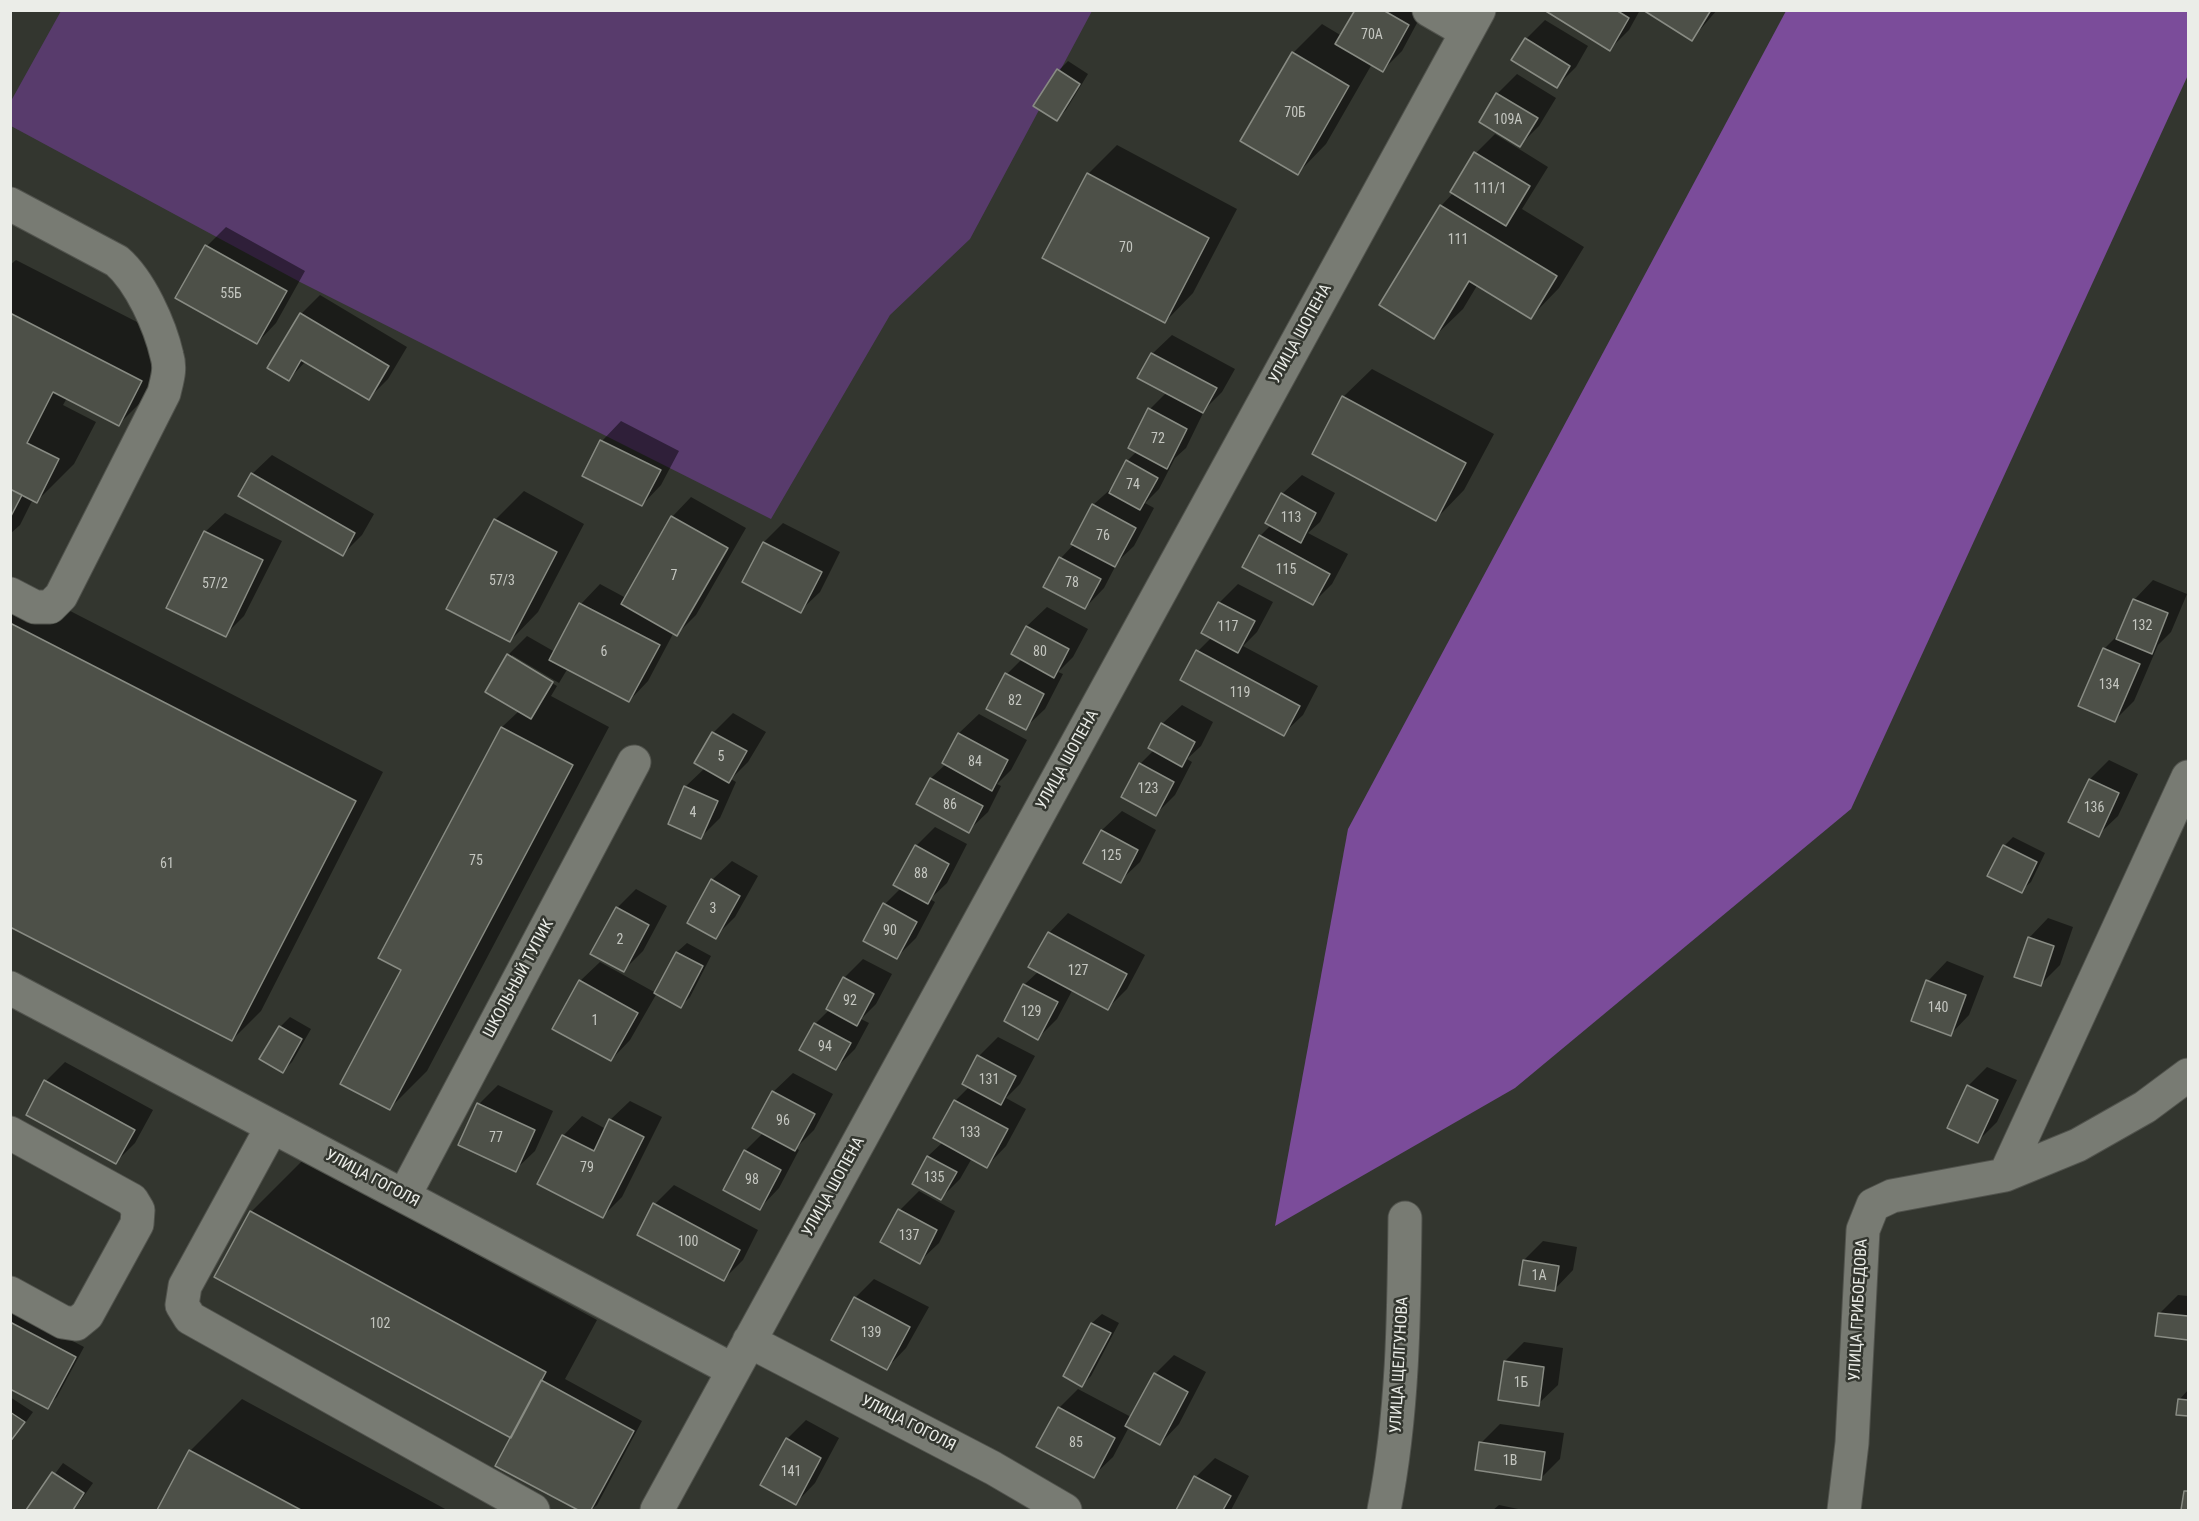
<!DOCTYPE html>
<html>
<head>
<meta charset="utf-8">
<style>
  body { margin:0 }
  #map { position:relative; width:2199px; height:1521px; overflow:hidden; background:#33362f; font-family:"Roboto Condensed",sans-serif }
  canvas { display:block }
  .frame { position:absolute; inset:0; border:12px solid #ebede8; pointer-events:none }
</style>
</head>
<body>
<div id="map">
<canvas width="2199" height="1521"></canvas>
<div class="frame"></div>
</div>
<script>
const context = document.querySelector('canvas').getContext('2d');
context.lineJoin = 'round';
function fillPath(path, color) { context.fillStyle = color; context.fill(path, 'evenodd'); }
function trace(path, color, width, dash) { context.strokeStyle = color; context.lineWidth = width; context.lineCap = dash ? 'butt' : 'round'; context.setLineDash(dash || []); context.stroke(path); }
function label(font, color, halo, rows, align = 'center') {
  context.font = font + ' "Roboto Condensed",sans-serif'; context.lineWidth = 5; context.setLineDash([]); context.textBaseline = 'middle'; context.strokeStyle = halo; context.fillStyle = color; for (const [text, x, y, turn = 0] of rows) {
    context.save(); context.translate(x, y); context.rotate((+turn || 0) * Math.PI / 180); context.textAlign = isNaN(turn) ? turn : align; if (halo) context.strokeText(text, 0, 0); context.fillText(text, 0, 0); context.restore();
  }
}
fillPath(new Path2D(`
  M61,11H1092L970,239L890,315L771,519L300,282L11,126V101Z`), '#583b6c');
fillPath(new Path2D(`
  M1786,11H2188V75L1851,809L1515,1088L1275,1226L1348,829Z`), '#7b4c9a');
fillPath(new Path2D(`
  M1357,10H1424L1402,51L1383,70L1372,64L1326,144L1298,173L1293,53L1322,24L1342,36Z
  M1547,10H1640L1629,30L1610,49Z
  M1646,10H1717L1692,39Z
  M1545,20L1588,46L1576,67L1557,86L1526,39Z
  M1068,61L1088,74L1066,110L1057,119L1059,70Z
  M1517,74L1556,98L1539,126L1520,145L1481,121L1497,94Z
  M1495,134L1548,167L1522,209L1584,247L1559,288L1531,317L1478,284L1463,309L1434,337L1381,305L1441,206L1454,192L1476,153Z
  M1117,145L1237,209L1193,293L1165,322L1088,174Z
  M226,227L305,271L276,323L257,343L177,297L207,246Z
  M16,260L178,343L156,387L119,424L67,398L63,405L96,422L74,464L37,501L33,499L20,525L10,534V265Z
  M320,295L407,347L388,379L369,398L306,361L289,379L301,314Z
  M1172,335L1235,369L1222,392L1205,409L1186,448L1175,458L1159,489L1145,503L1154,508L1134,546L1118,561L1104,588L1085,608L1045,587L1061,558L1074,544L1093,505L1114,486L1127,461L1137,451L1150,409L1167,392L1152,354Z
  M1372,369L1494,434L1464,490L1436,519L1343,397Z
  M621,421L679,451L661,485L642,505L584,475L602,441Z
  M272,455L374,514L362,535L343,554L252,474Z
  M1302,475L1335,493L1320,522L1308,533L1348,554L1332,584L1313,603L1260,536L1271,525L1282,494Z
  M524,491L584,524L538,612L510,641L495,520Z
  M691,497L746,528L696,615L677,634L674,632L648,681L629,701L568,668L559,683L512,655V659L557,686L551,696L609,727L427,1071L390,1108L403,969L380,957L502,727L519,711L508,655L527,636L555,652L581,604L600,584L626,598L672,517Z
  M225,513L282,541L244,616L225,635L205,532Z
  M783,523L840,552L820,592L800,611L744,582L764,542Z
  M10,580L383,772L261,1011L232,1040L10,926Z
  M2153,580L2187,594L2171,632L2158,645L2134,701L2115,720L2080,705L2104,649L2121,632L2134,600Z
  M1238,584L1273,602L1257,632L1243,646L1318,686L1303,715L1283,734L1182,680L1198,651L1212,637L1219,603Z
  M1047,607L1088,629L1073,657L1058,672L1063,674L1045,709L1025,728L988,708L1007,674L1022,659L1013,654L1027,626Z
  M1182,705L1213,722L1201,746L1187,759L1192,762L1175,795L1156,814L1140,764L1154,750L1162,724Z
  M733,713L766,732L748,762L731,779L736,782L720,818L701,837L685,787L705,768L696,763L713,733Z
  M979,714L1027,740L1011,770L997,784L1001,786L988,812L968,831L918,804L931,778L946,764L944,763L959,733Z
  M2109,760L2138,774L2118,816L2098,835L2090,779Z
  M1122,811L1156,830L1140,862L1120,881L1085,862L1102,830Z
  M935,827L967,844L947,883L930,899L935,902L916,938L897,957L885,904L901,888L916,846Z
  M2013,837L2045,853L2031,882L2021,891L2004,846Z
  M732,861L758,876L735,917L715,937L712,880Z
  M636,889L667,906L643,951L624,970L617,908Z
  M1068,913L1145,955L1127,989L1108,1008L1073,989L1057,1019L1038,1038L1006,1020L1025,984L1039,971L1049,933Z
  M2048,918L2073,927L2060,965L2041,984L2029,938Z
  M687,943L711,956L690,997L681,1006L657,993L630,1040L611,1060L580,981L600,962L656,993L677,952Z
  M863,959L892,974L876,1004L861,1019L869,1023L855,1049L836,1068L815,1024L830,1009L844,978Z
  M1947,961L1984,976L1969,1015L1950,1035L1912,1021L1928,981Z
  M290,1017L311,1029L292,1062L283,1071L261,1059L280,1027Z
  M998,1037L1035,1056L1020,1084L1006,1098L1026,1109L1006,1146L987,1166L972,1158L960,1179L941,1198L914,1184L928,1156L943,1142L955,1101L969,1087L979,1056Z
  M65,1062L153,1110L135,1143L116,1162L46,1081Z
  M1987,1067L2017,1080L1997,1122L1978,1141L1968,1086Z
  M793,1073L833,1094L814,1130L796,1148L799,1150L779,1188L760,1208L725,1189L745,1151L763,1133L773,1092Z
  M498,1085L553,1111L535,1151L515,1170L479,1104Z
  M630,1101L662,1117L622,1197L602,1217L563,1136L582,1116L606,1129L610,1120Z
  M303,1160L597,1320L565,1379L642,1421L597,1505L591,1510H581L497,1465L513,1437L251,1212Z
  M674,1185L758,1230L743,1260L723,1280L655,1204Z
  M919,1191L955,1211L939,1243L919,1262L882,1242L900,1210Z
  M1543,1241L1577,1247L1573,1270L1554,1290L1524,1260Z
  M874,1279L929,1307L906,1348L887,1368L855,1298Z
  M2178,1295L2188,1296V1338L2157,1335L2159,1314Z
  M10,1308L84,1347L57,1397L47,1407L10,1387Z
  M1102,1314L1119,1323L1091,1376L1082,1385L1065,1375L1092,1323Z
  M1524,1342L1563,1348L1558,1385L1538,1404L1505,1361Z
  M1174,1355L1206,1372L1179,1424L1160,1444L1129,1427L1113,1457L1093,1476L1059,1408L1078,1389L1131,1417L1155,1374Z
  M2188,1390V1415L2178,1413L2179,1400Z
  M10,1397L33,1412L10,1444Z
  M242,1399L447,1510H159L190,1451Z
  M806,1420L839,1438L815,1483L796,1503L787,1439Z
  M1500,1424L1564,1433L1560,1459L1540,1479L1481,1443Z
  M1215,1458L1249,1476L1231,1510H1178L1196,1477Z
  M63,1463L93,1483L74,1510H28Z
  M1499,1505L1523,1510H1493Z`), '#0007');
const building = new Path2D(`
  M1355,10H1383L1409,25L1383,72L1335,44Z
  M1544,10H1616L1629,18L1610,51Z
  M1643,10H1711L1692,41Z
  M1525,38L1570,66L1557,88L1511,60Z
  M1292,52L1349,86L1298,175L1240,141Z
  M1057,69L1080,84L1057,121L1033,106Z
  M1496,93L1538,118L1520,147L1479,122Z
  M1474,152L1530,186L1506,226L1450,192Z
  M1087,173L1209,238L1165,323L1042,258Z
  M1440,205L1557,276L1531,319L1469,281L1434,339L1379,305Z
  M205,245L287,291L257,344L175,298Z
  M10,313L142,381L119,426L53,392L27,443L59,459L37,503L10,489Z
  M300,313L389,366L369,400L301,360L289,381L267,368Z
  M1151,353L1217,388L1203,413L1137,378Z
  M1342,396L1466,463L1436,521L1312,454Z
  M1148,408L1187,429L1167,469L1128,448Z
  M600,440L661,470L642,506L582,476Z
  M1126,460L1158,478L1140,510L1109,493Z
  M251,473L355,533L343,556L238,496Z
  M10,489L22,495L10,518Z
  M1281,493L1316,513L1301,543L1265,523Z
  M1092,504L1136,528L1115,567L1071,544Z
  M671,516L728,548L677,636L621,604Z
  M494,519L557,552L510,642L446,609Z
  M204,531L263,560L226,637L166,608Z
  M1259,535L1330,574L1313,605L1242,567Z
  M763,542L822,572L801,613L742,582Z
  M1059,557L1101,579L1085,609L1043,587Z
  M2133,599L2168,613L2152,654L2116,639Z
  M1218,602L1255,621L1238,653L1201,633Z
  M579,603L660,645L629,702L549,660Z
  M10,623L356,801L232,1041L10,927Z
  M1026,626L1069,649L1054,678L1011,654Z
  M2103,648L2140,664L2115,722L2078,706Z
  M1196,650L1300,706L1284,736L1180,680Z
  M507,654L553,682L531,719L485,692Z
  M1005,673L1044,694L1026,730L986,709Z
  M1161,723L1195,742L1182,767L1148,748Z
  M501,727L573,765L390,1110L340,1084L401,970L378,958Z
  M712,732L747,751L729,783L694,763Z
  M958,733L1008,760L992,791L942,763Z
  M1139,763L1174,782L1156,816L1121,797Z
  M930,778L983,806L969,833L916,804Z
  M2089,779L2119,793L2099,837L2068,822Z
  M684,786L718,801L701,839L668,824Z
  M1101,830L1138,850L1121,883L1083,863Z
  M915,845L949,864L928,904L893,885Z
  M2003,845L2037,862L2022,893L1987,876Z
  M711,879L740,896L716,939L687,923Z
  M883,903L917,922L897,959L863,941Z
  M616,907L649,925L624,972L590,954Z
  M1048,932L1127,974L1108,1010L1028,967Z
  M2028,937L2054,946L2041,986L2014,977Z
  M676,952L703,966L681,1008L654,993Z
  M843,977L874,994L857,1026L826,1009Z
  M579,980L638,1013L611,1061L552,1029Z
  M1926,980L1966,995L1951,1036L1911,1021Z
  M1023,984L1058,1002L1038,1040L1004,1021Z
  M814,1023L851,1043L836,1070L799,1050Z
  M279,1026L302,1039L283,1073L259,1059Z
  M977,1055L1016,1076L1001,1105L962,1084Z
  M44,1080L135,1130L116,1164L26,1115Z
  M1967,1085L1998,1100L1978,1143L1947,1128Z
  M772,1091L815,1114L795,1151L752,1128Z
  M954,1100L1008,1129L987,1168L933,1138Z
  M477,1103L535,1130L516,1172L458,1145Z
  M609,1119L644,1137L603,1218L537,1184L562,1135L594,1151Z
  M744,1150L781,1170L760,1210L723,1190Z
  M927,1156L957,1172L941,1200L912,1184Z
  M653,1203L740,1250L724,1281L637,1235Z
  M898,1209L937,1230L920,1264L880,1242Z
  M250,1211L546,1372L511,1438L214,1277Z
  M1523,1260L1559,1266L1555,1291L1519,1285Z
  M854,1297L910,1327L887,1370L831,1340Z
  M2158,1313L2188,1316V1340L2155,1336Z
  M10,1322L76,1357L48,1409L10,1389Z
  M1091,1323L1111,1333L1082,1387L1063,1376Z
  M1504,1361L1544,1367L1539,1406L1498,1400Z
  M1154,1373L1188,1392L1160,1445L1125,1426Z
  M541,1380L634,1431L591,1510H578L495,1466Z
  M2178,1399L2188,1400V1416L2176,1415Z
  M1058,1407L1115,1438L1094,1478L1036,1447Z
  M10,1412L25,1422L10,1442Z
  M786,1438L821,1458L796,1505L760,1485Z
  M1479,1442L1545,1452L1541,1480L1475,1470Z
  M189,1450L301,1510H157Z
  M52,1472L84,1493L73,1510H26Z
  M1194,1476L1231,1496L1223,1510H1176Z
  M2184,1491H2188V1510H2181Z`);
fillPath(building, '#4d5048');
trace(building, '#888b83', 1.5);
const minor = new Path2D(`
  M1429,10L1467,32
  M10,204L117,261C140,281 160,325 167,356C171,369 167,380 164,393L61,596L50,607H35L10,594
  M10,988L733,1370
  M272,1127L185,1286L182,1305L190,1318L533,1510
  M10,1133L132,1200L138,1210L137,1224L87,1315L76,1324L63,1322L10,1293
  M2005,1175L2188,777
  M404,1196L634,762
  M749,1341L993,1468L1065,1510
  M657,1510L1479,10
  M1384,1510C1403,1414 1404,1316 1405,1218
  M1844,1510L1852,1443L1863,1230L1873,1205L1892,1196L2005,1175L2078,1145L2145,1107L2188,1075`);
trace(minor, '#51534d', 35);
trace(minor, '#787b73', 33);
label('14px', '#c4c6c0', null, [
  ["70А",1372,35],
  ["70Б",1295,113],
  ["109А",1508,120],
  ["111/1",1490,189],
  ["111",1458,240],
  ["70",1126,248],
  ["55Б",231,294],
  ["72",1158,439],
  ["74",1133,485],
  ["113",1291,518],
  ["76",1103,536],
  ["115",1286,570],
  ["7",674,576],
  ["57/3",502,581],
  ["78",1072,583],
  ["57/2",215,584],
  ["132",2142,626],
  ["117",1228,627],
  ["6",604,652],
  ["80",1040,652],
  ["134",2109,685],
  ["119",1240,693],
  ["82",1015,701],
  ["5",721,757],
  ["84",975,762],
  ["123",1148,789],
  ["86",950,805],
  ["136",2094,808],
  ["4",693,813],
  ["125",1111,856],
  ["75",476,861],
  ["61",167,864],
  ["88",921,874],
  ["3",713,909],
  ["90",890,931],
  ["2",620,940],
  ["127",1078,971],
  ["92",850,1001],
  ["140",1938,1008],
  ["129",1031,1012],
  ["1",595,1021],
  ["94",825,1047],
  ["131",989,1080],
  ["96",783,1121],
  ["133",970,1133],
  ["77",496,1138],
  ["79",587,1168],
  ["135",934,1178],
  ["98",752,1180],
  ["137",909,1236],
  ["100",688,1242],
  ["1А",1539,1276],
  ["102",380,1324],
  ["139",871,1333],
  ["1Б",1521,1383],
  ["85",1076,1443],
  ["1В",1510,1461],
  ["141",791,1472]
]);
label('16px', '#ebede8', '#33362f', [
  ["УЛИЦА ШОПЕНА",1301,334,-61],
  ["УЛИЦА ШОПЕНА",1068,760,-61],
  ["ШКОЛЬНЫЙ ТУПИК",519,979,-62],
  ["УЛИЦА ГОГОЛЯ",372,1179,28],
  ["УЛИЦА ШОПЕНА",834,1187,-61],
  ["УЛИЦА ГРИБОЕДОВА",1859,1310,-87],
  ["УЛИЦА ЩЕЛГУНОВА",1400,1365,-87],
  ["УЛИЦА ГОГОЛЯ",908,1424,27]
]);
</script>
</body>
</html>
